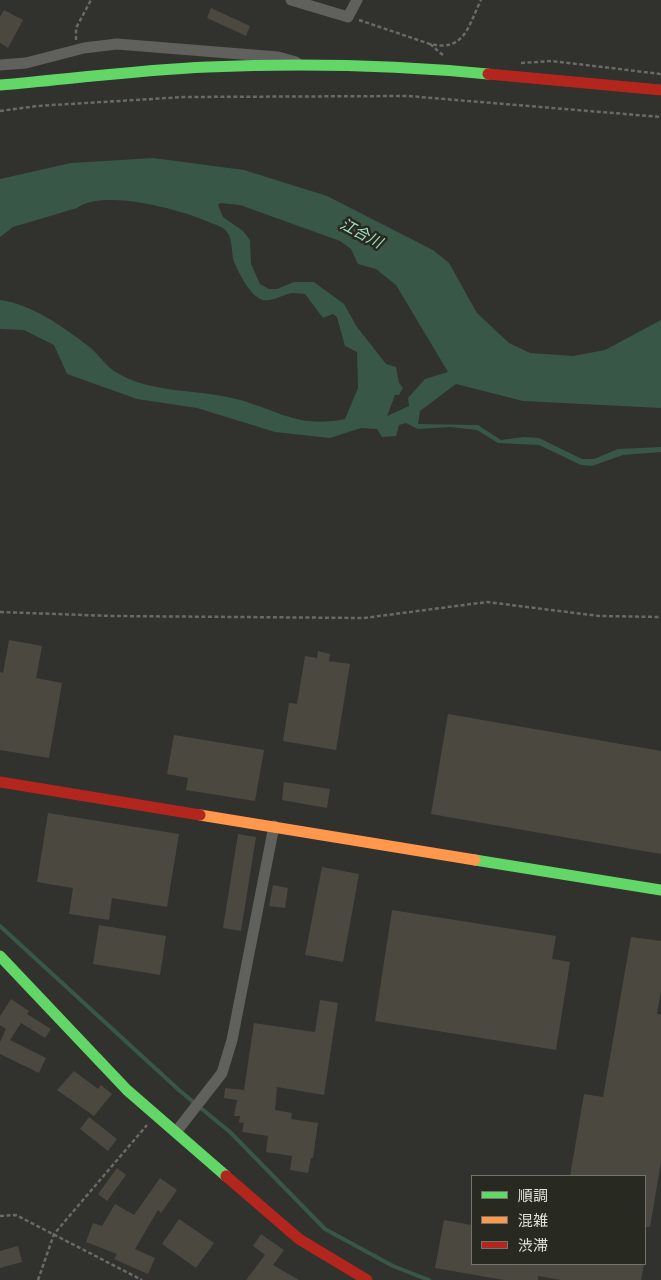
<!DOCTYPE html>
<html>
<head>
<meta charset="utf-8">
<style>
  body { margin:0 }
  #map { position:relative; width:661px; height:1280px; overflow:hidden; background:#31312d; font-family:"PT Sans","Noto Sans JP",sans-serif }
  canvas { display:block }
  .legend { position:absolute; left:471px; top:1175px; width:175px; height:90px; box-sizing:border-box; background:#282921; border:1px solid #72736d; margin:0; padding:6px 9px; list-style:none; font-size:15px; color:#e2e3de }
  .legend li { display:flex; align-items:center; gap:10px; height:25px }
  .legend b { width:25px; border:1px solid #72736d }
</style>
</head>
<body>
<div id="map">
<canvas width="661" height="1280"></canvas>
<ul class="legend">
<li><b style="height:6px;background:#63d668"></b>順調</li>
<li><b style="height:6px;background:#ff974d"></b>混雑</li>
<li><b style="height:6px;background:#b3261e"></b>渋滞</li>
</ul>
</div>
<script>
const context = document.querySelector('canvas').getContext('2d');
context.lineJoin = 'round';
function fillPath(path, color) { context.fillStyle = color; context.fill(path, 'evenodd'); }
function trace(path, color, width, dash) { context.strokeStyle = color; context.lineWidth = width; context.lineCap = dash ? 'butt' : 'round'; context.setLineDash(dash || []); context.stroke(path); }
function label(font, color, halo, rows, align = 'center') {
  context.font = font + ' "PT Sans","Noto Sans JP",sans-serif'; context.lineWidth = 5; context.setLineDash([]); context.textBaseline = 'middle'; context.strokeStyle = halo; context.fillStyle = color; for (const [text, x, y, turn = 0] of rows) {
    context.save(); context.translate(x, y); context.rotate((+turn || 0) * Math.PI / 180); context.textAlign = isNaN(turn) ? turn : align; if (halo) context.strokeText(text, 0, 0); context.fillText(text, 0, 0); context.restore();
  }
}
fillPath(new Path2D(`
  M153,158L244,170L327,196L433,250L449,263L477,313L509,343L530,353L573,356L605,350L661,320V408L523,401L456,384L420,411L418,424L478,425L501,440L524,437L539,438L582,459H594L618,449L661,447V452L623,455L592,466L581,465L539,445L498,443L477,430L450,427L418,429L406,423L399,425L396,436L382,437L377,429L361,428L330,438L275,432L197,408L137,399L67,374L54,345L24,330L0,329V300C31,304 62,326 87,345C97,352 104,364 114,371C147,393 194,389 232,398C276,408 295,429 345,419L358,388L357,352L345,346L337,317L333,314L323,318L305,294C301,294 297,293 293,293C281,294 268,306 257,297C248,291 238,271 234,262C231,252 233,240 227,232C224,227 216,225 211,223C183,210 103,188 77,208L13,227L0,237V179L71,163ZM220,203L240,205L340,241L351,249L358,264L376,269L396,285L448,372L425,379L408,398L409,406L387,416L395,395H399L403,388L399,383L396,367L386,364L357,327L344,304L314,282H294L277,289H269L260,284L251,264L250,240L243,231L223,217L218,205Z`), '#385747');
trace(new Path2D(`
  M0,926L180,1091L230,1132L325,1229L393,1266L429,1280`), '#385747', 4);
fillPath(new Path2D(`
  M211,8L250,26L246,36L207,18Z
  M4,10L23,20L8,48L0,43V17Z
  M9,640L42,646L36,678L62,683L49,758L0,750V672L3,673Z
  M318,651L330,654L329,661L350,664L336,750L283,741L289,703L297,704L305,656L317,658Z
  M448,714L661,751V854L431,814Z
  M174,735L264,750L255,801L186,790L188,778L167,774Z
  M284,782L330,789L327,808L282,800Z
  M48,813L179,834L167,907L112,898L109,920L69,914L73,888L37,882Z
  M238,834L256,837L241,931L223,928Z
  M322,867L359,874L343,962L305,955Z
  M273,885L288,888L285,908L269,906Z
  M392,910L556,936L552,959L570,962L556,1050L375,1021Z
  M99,925L166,936L160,975L93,964Z
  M631,937L661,941V991L657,1014L661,1015V1162L650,1227H645V1176H570L584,1094L603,1097Z
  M11,999L29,1011L27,1014L51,1029L45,1038L21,1023L10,1040L46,1058L39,1073L0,1054V1042L6,1029L0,1025V1016Z
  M320,1000L338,1003L324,1095L277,1087L275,1110L292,1113L291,1119L318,1123L313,1158H311L308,1173L290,1170L292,1156L266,1152L268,1136L242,1132L244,1123L239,1122L240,1116H234L237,1100L224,1098L225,1088L244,1090L254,1023L315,1032Z
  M74,1071L98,1089L101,1085L112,1094L94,1116L57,1090Z
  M89,1117L117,1139L108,1151L80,1129Z
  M117,1168L126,1175L107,1201L98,1194Z
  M160,1178L177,1190L161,1213L158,1210L135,1249L155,1258L148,1274L114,1259L117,1254L86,1242L93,1223L102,1226L115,1204L134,1215Z
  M179,1219L214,1243L196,1268L162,1244Z
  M444,1220L472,1225V1264H644L641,1280H561L538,1276V1280H504L435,1268Z
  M261,1234L284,1250L273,1265L299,1280H246L265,1255L253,1246Z
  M18,1246L22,1262L0,1268V1251Z`), '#4b4840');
trace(new Path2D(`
  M359,20L430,44C465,52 468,26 481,0
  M76,40V28L91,0
  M430,44L444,56
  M521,63L552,61L661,74
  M0,111L37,106L184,97L408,96L661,117
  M0,612L112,616L364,618L487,602L599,616L661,617
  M0,1216L16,1215L142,1280
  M38,1280L54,1234L147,1125`), '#696967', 2.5, [4, 2.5]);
trace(new Path2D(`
  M291,0L348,17L357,0
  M0,65L26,63L84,48L117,44L278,57L296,62
  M176,1132L222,1073L232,1040L274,826`), '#60605d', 11);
trace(new Path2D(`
  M0,85C69,79 139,70 208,67C301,63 395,65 488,74
  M475,860L661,890
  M0,956L127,1090L226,1176`), '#63d668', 11);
trace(new Path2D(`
  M200,815L475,860`), '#ff974d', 11);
trace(new Path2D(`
  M488,74L661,90
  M0,782L200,815
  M226,1176L299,1239L367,1280`), '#b3261e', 11);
label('italic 15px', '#a2e1c1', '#282921', [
  ["江合川",361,234,28]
]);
</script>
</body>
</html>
